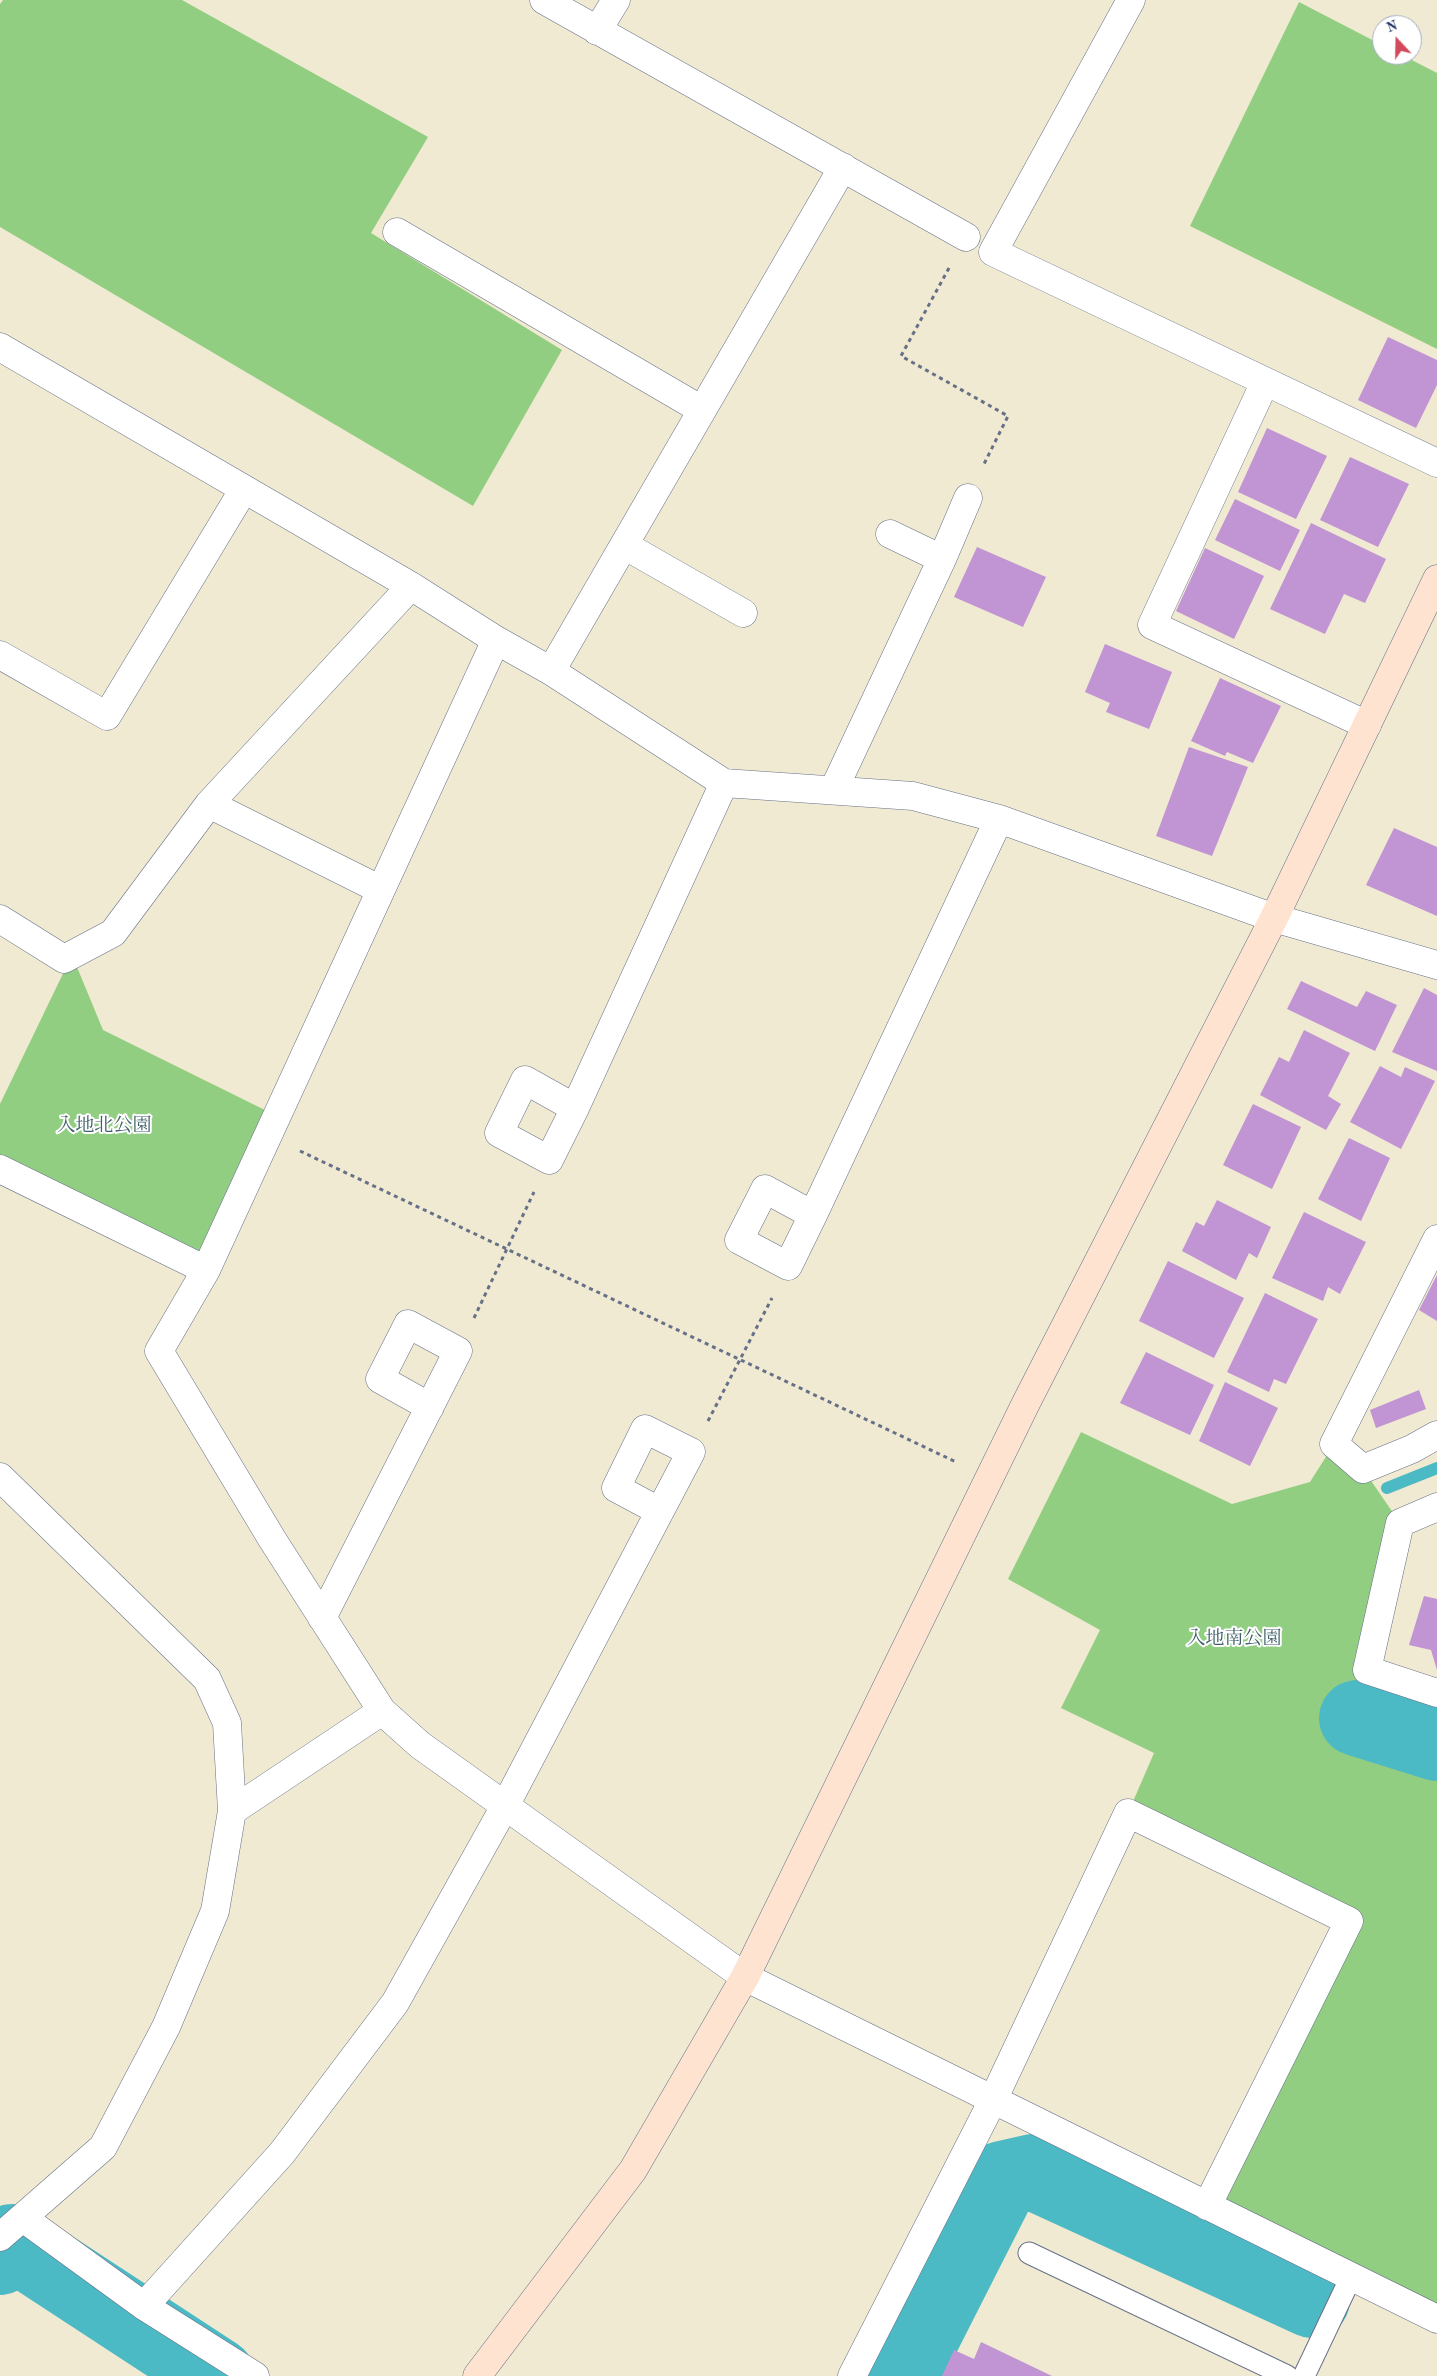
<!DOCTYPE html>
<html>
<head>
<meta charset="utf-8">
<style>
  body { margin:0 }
  #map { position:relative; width:1437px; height:2376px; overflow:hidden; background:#f0ead2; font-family:"Old Standard TT",serif }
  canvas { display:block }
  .north { position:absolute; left:1372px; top:15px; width:50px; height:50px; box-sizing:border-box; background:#fff; border:1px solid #a4acbf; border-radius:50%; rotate:339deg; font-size:14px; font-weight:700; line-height:20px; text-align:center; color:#1b2f5e }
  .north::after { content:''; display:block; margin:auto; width:18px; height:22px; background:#d1495b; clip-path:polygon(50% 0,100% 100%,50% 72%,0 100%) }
</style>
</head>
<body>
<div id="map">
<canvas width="1437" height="2376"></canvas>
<div class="north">N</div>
</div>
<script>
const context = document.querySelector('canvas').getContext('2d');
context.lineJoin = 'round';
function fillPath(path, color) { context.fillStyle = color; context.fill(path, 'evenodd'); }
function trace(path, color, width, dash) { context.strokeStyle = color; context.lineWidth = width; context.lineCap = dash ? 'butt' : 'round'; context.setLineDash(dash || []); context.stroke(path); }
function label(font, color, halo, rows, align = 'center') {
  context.font = font + ' "Old Standard TT","Noto Serif JP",serif'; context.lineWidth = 4; context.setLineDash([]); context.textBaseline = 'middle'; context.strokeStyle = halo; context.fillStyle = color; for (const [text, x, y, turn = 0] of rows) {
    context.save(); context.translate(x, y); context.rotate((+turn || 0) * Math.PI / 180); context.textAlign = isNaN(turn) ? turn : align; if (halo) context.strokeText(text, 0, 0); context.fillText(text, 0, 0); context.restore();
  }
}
fillPath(new Path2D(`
  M3,0H182L428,137L371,233L562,350L473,506L0,227V4Z
  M1299,2L1382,45V55H1402L1437,73V349L1190,226Z
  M72,955L103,1030L277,1116L206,1270L0,1169V1104Z
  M1081,1432L1232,1504L1310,1482L1334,1444L1363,1469L1400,1523L1367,1670L1341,1725L1437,1761V2319L1207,2206L1349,1921L1128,1813L1154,1753L1061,1708L1100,1630L1008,1579Z`), '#92ce82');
trace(new Path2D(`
  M1387,1488L1437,1468`), '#4cbac5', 12);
trace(new Path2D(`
  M1357,1718L1437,1743
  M0,2257L12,2242L217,2376
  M902,2376L1002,2179L1033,2172L1312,2300`), '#4cbac5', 76);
fillPath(new Path2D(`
  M1388,337L1437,360V385L1416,428L1358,400Z
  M1267,428L1327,456L1296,519L1238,492Z
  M1350,457L1409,484L1378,547L1320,520Z
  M1235,499L1300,530L1280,571L1215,540Z
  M1311,523L1386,559L1365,603L1344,594L1325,634L1270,609Z
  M977,547L1046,577L1023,627L954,597Z
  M1205,548L1264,576L1234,639L1176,611Z
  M1105,644L1172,672L1149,729L1106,712L1110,703L1085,692Z
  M1220,678L1281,706L1253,763L1227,752L1225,756L1191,741Z
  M1189,747L1248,767L1212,856L1156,836Z
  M1394,828L1437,847V916L1366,885Z
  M1301,981L1357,1007L1366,991L1397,1005L1375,1051L1287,1009Z
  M1424,988L1437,995V1071L1392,1052Z
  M1304,1030L1350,1053L1328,1096L1341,1104L1326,1130L1260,1095L1279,1057L1289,1062Z
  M1380,1066L1401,1077L1405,1067L1435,1081L1401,1149L1350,1122Z
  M1253,1104L1301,1127L1272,1189L1223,1165Z
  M1349,1138L1390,1158L1361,1221L1318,1199Z
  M1217,1200L1271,1227L1257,1258L1249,1253L1236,1280L1182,1251L1196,1222L1204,1226Z
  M1304,1212L1366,1242L1340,1294L1328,1287L1323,1301L1272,1278Z
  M1168,1261L1244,1298L1214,1358L1139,1321Z
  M1437,1275V1321L1419,1310Z
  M1265,1293L1318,1319L1286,1384L1274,1379L1269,1392L1227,1372Z
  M1146,1352L1214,1385L1190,1435L1120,1403Z
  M1225,1382L1278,1408L1250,1466L1199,1441Z
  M1419,1390L1426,1409L1376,1428L1370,1410Z
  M1424,1596L1437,1599V1670L1431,1650L1409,1645Z
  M981,2342L1052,2376H942L954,2350L974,2359Z`), '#c194d3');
const lane = new Path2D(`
  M1029,2253L1287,2376
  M1304,2376L1351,2277`);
const street = new Path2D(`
  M544,0L966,237
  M1131,0L993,252L1437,463
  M597,31L616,0
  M397,232L702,410
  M0,347L411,586L496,640L551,671L724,783L913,796L999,819L1274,918L1437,965
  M1265,382L1152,625L1367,725
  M890,534L942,559
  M624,545L743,613
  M496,640L206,1270L159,1351L272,1539L382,1711L420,1745L745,1977L1437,2319
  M0,655L107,716L244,489
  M551,671L843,167
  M834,789L942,559L968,498
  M209,804L381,890
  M0,919L64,959L113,933L209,804L411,586
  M575,1108L525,1080L499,1133L549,1160L575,1108L724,783
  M0,1169L206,1270
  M813,1215L765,1189L739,1240L788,1266L813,1215L999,819
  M1437,1239L1334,1444L1363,1469L1412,1449L1437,1435
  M0,1477L207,1679L227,1723L232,1811L215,1911L166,2027L103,2147L0,2237
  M1437,1507L1400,1523L1367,1670L1437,1693
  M322,1618L458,1351L408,1324L380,1379L430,1407
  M232,1811L382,1711
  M23,2218L144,2306L255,2376
  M144,2306L282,2153L395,2003L505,1806L691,1452L645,1429L616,1488L659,1511
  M852,2376L993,2100L1128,1813L1349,1921L1207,2206`);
const secondary = new Path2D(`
  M477,2376L633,2170L745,1977L1026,1403L1274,918L1437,579`);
trace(lane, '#667087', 23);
trace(street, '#667087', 29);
trace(secondary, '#667087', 29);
trace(new Path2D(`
  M949,268L901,356L1008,416L983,466
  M300,1151L956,1462
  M474,1318L534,1192
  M708,1421L772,1298`), '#667087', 3, [4, 4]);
trace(lane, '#fff', 21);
trace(street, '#fff', 28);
trace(secondary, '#fee3d1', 28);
label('19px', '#3f5f69', '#fff', [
  ["入地北公園",104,1126],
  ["入地南公園",1234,1639]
]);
</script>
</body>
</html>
